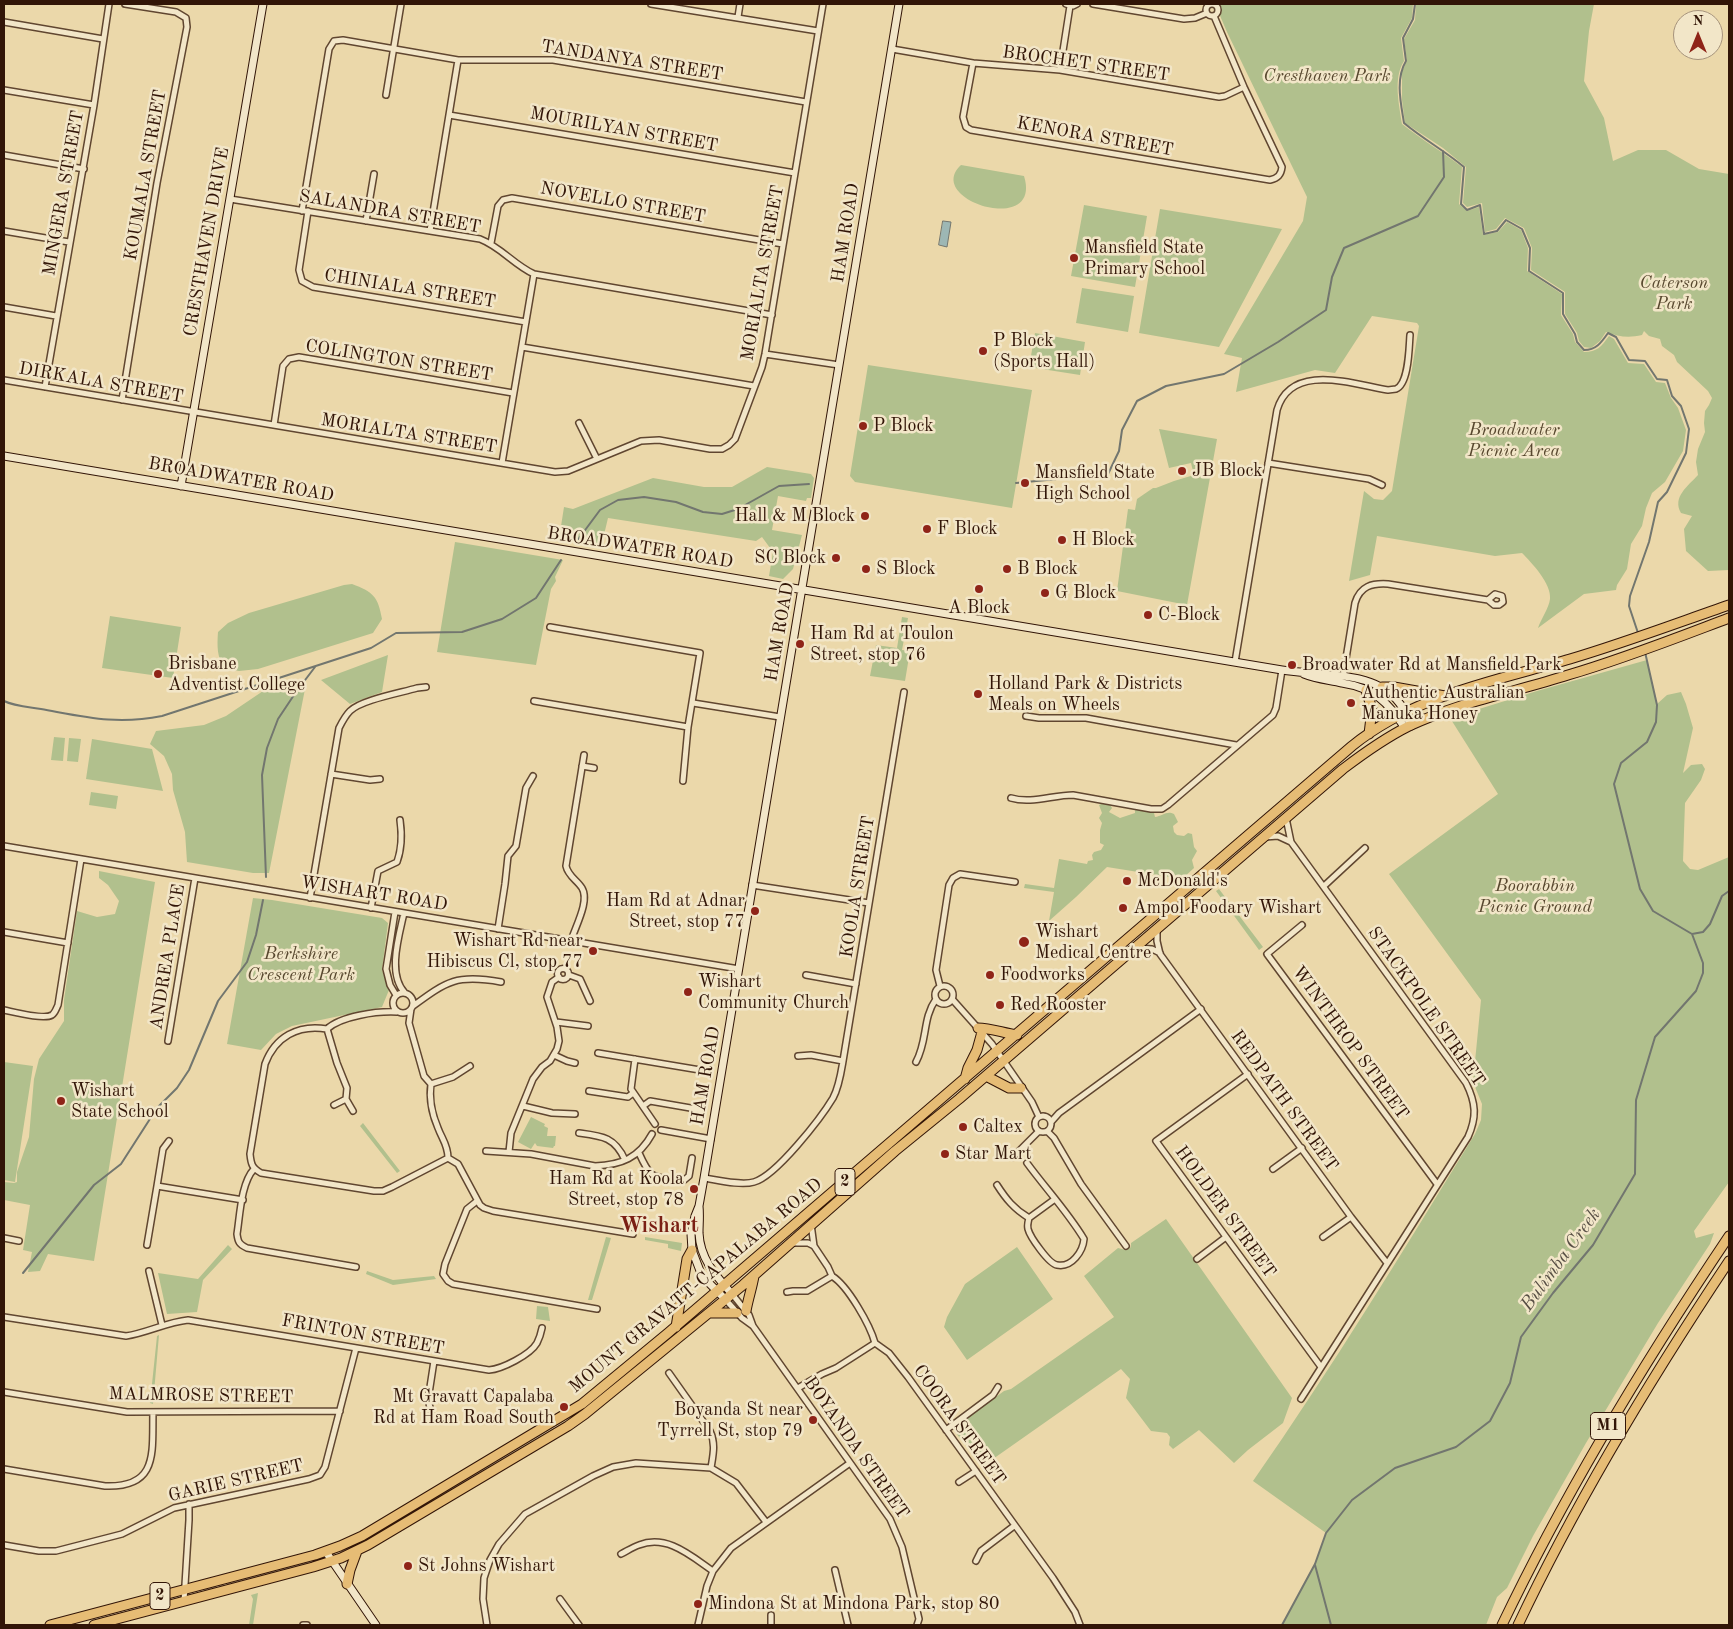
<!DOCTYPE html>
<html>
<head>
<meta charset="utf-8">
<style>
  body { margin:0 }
  #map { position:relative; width:1733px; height:1629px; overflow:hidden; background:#ebd8aa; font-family:"Old Standard TT",serif }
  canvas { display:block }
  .frame { position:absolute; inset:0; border:5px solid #321507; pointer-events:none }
  .north { position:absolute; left:1673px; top:10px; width:50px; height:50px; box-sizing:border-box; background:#f2e6c8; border:1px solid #a5927b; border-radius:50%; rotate:0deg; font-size:14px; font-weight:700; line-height:20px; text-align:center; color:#321507 }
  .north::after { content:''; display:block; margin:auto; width:18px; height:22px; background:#8f2418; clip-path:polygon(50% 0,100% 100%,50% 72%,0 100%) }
</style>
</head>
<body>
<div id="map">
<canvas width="1733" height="1629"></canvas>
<div class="frame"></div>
<div class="north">N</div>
</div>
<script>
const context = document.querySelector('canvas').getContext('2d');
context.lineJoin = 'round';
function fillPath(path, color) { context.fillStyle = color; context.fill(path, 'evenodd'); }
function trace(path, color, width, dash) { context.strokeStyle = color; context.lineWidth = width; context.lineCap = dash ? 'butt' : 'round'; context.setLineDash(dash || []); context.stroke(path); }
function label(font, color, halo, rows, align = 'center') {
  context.font = font + ' "Old Standard TT",serif'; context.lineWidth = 5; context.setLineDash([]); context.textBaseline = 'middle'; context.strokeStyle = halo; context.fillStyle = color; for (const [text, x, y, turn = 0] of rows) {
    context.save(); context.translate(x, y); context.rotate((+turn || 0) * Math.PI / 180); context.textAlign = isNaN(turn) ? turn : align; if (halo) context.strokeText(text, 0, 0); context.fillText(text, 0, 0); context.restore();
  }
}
fillPath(new Path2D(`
  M1215,4H1413L1412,18L1401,38L1404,61C1393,78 1399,104 1402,124C1422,140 1443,152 1462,167L1459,204L1467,211L1479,207L1483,235L1498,232L1507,222L1521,230L1528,248L1527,271L1562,294L1561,315L1573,334L1575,342L1584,352C1597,352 1601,347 1609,336L1614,339L1628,363L1644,364L1656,382L1665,383L1671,398L1678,408L1686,430L1683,451L1665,482L1652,493L1646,508L1642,526L1631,544L1627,569L1617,585L1616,590L1584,594L1538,628C1541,619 1549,608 1550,599C1552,584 1531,562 1522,553L1495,556L1377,536L1370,575L1349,581L1364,491L1374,499L1383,500L1392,491L1419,326L1417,323L1372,316L1335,373L1315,370L1236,392L1242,358L1224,354L1303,221L1307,197L1227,32Z
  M1416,4H1594L1589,31L1584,81L1604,118L1613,161L1638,150H1666L1699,169L1729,174V570L1708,571L1686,551L1684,529L1692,516L1681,513C1672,497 1688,486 1698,475L1696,462L1698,449L1705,432L1704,423L1705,411L1709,405L1712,398L1708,391L1677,362L1674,355L1662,346L1660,339L1649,336L1644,331L1642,335C1629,338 1619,337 1606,332L1600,341L1591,348L1584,347L1579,341L1577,333L1565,314V292L1531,270L1532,248L1524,228L1505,218L1496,229L1485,232L1482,203L1467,207L1463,203L1466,167L1443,148L1405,123L1402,100V71L1407,61L1404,39L1415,20Z
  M961,165L1024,176C1043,237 923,200 961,165Z
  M1084,205L1147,216L1135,287L1071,276Z
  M1160,209L1282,229L1219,347L1139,333Z
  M1082,288L1134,296L1128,332L1076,323Z
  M1035,333L1085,342L1080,375L1029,367Z
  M868,365L1032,390L1012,508L855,482L850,476Z
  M1159,429L1217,439L1187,605L1117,591L1128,509L1135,510L1137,499L1153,488H1156L1174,481L1194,475L1191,463L1169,468Z
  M767,467L811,474L814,478L811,498H807L806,501L778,496L772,530L802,535L793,569L783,579L769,576L773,552L762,537L756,541L608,518L603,539L597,545L559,539L564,507L573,509L653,478L704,487H732Z
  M455,542L563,560L555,577L556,581L551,589L536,665L437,652Z
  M352,584C373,592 378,596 382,619L373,633L258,669L239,671L224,668C217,656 217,647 218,632L228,623L249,613L344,585Z
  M110,616L181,627L173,678L102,668Z
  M902,617L908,618L902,650L910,651L905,681L870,676L876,645L897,648Z
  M388,655L382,692L350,704L321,680Z
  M1647,660L1657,704L1667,695L1681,692L1686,704L1693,728L1683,773L1691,765L1702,764L1705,769L1701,780L1685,803L1683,861L1690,869L1698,870L1729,857V1182L1694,1231L1696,1238L1714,1233L1710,1244L1658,1323L1586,1443L1533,1536L1507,1588L1497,1597L1486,1625H1282L1315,1564L1326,1533L1253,1481C1332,1368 1403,1251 1475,1134L1481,1120L1482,1104L1473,1082L1481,1000L1389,874L1498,794L1450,718L1537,691Z
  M296,682L305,689L269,873H253L187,862L185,832L173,790L172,774L164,756L150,744L156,731L204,725L226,716L269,687Z
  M54,737L65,738L63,761L51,760Z
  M69,738L81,739L78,762L67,761Z
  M92,739L152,749L163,791L86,779Z
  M91,792L118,796L116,809L89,805Z
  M1103,803H1109L1112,808L1109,812L1120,818L1135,813V809L1154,813L1155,817C1162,816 1167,810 1174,814L1178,822L1173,826L1174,832L1177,835L1184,836L1188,833L1192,834L1194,847L1197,851L1192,860L1194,868L1182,879L1107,867L1076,897L1049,921L1054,892L1024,888L1025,884L1054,888L1059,859L1087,864L1088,861L1093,860L1092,855L1094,852L1101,850L1104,845L1100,843V830L1102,823L1099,818L1102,813L1099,805Z
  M99,871L155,882L94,1261L48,1254L40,1271L28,1272L32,1252L23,1250L30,1205L4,1200V1182L14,1183L17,1182V1172L29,1137L34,1079L39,1059L64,1021V1000L77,911L97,917L115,914L119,901L108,885L99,878Z
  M1219,889L1263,947L1259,950L1216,891Z
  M253,898L272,900L382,918L388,923L382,970L389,990L382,1007L292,1026L276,1034L261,1050L227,1044Z
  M4,1062L33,1066L15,1182L4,1180Z
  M531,1117L545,1124L544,1126L548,1128L547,1136H556L555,1146H554L553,1148L537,1146L535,1143L531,1149L518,1142Z
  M363,1123L400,1171L397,1173L360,1126Z
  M1166,1219L1292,1398L1283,1423L1248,1450L1234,1463L1199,1430L1173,1449L1169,1445L1170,1437L1167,1433L1151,1431L1126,1398L1130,1379L1121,1369L983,1466L955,1432V1427L1004,1391L1011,1389L1114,1317L1084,1276L1118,1248L1126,1250L1131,1247V1243Z
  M606,1237L611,1238L592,1300H588Z
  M645,1237L682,1243L681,1251L668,1248V1244L645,1240Z
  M228,1245L232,1249L203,1280L197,1312L167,1314L158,1273L198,1279Z
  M1017,1247L1053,1299L967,1360L944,1327L947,1317L965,1284Z
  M367,1271L393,1280L434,1276L436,1279L393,1285L366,1274Z
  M537,1306L548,1307L550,1321L536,1319Z
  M159,1335L153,1404L150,1403L157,1336Z
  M258,1593L253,1625H249L253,1599L251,1595Z`), '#b1c08d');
const water = new Path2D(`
  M943,221L951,222L947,247L939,245Z`);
fillPath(water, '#9db7b4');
trace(water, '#72766f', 1);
trace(new Path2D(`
  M1415,4L1413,19L1403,38L1406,61C1395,79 1401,104 1404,123C1423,139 1445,151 1464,167L1461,204L1467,210L1480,205L1484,234L1497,231L1506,220L1522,229L1530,248L1529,271L1563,293V314L1575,334L1577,342L1584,350C1596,350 1601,343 1608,333L1616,337L1629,360L1645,361L1657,379L1667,380L1672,396L1681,406L1689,429L1686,453L1667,492L1658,502L1649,542L1630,596L1629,606L1638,633
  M1016,483L1108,474L1119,451L1122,430L1137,401L1166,386L1224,374L1278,342L1326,310L1332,277L1344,248L1418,216L1444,177L1443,151
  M577,541L600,510L618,500L644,497L676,502L703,512L722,514L738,509L779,486L809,484
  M4,701C14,706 29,707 41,709C86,717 116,725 162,716L371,648L396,633L462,632L502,619L536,598L561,560
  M266,877L262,775L267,748L278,719L296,692L315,667
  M1692,934L1703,932L1710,924L1722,896L1729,891
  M23,1273L94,1185L121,1164L157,1108L177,1088L189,1070L218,1001L247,962L256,935L263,900
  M1315,1565L1331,1625
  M1282,1625L1315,1564L1326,1533L1352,1500L1395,1468L1456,1447L1490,1421L1510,1383L1521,1337L1553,1293L1593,1245L1635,1174L1636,1100L1655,1037L1696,991L1703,973V963L1692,934L1653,911L1640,889L1614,784L1621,763L1647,742L1656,722L1657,705L1645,652`), '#72766f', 2);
const street = new Path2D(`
  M651,4L818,31
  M1066,4L1073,6L1077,4
  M1093,4L1184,19L1195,18L1207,13
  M1206 10a6 6 0 1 1 12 0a6 6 0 1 1-12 0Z
  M738,17L740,4
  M4,22L103,39
  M892,49L973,63L1060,70L1219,97L1225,96L1244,87
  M973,63L963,117L966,127L971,130L1270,180C1278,178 1281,175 1282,167L1244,87L1214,16
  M1060,70L1070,6
  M4,90L94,105
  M386,95L401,4
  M449,115L795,173
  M4,155L84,169
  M230,199L480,239C501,247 514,265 534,274L772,315
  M302,211L329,49L334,41L343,40L458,60H553L806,102
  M308,211L299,270L302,281L313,287L526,322
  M366,221L374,174
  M4,231L69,242
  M430,231L458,60
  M491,243L498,206L503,200L512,198L783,244
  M4,307L56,316
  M522,347L754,386
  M765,354L839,365
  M4,380L555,472L568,471L641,441L659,440L710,449H722L729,445L735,439L762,367L765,354L823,4
  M45,387L94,105L109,4
  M122,400L157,183L187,27L186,18L176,12L125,4
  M579,423L597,459
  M274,425L283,366L289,359L299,357L513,393
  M502,463L534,274
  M1268,463L1369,479L1382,485
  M1495,594L1502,596L1503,602L1499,605H1494L1488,600Z
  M550,627L700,653L688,727L683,781
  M1235,662L1277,410C1291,362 1352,384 1388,390C1388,390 1396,389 1396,389C1409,384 1409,347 1410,335
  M1343,677L1355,603C1360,586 1372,583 1388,584L1488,600
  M534,701L688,727
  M693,703L780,717
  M1026,716L1039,718H1086L1236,745
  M582,766L594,768
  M331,774L370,780L380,779
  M1011,798C1031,804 1053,795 1073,795L1151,809H1162L1168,805L1273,715L1276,708L1282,670
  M1286,818L1291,842L1466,1083C1476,1103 1477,1117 1468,1137L1301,1399
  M1265,837L1278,836L1291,842
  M4,846L739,969
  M752,885L869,903
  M1324,886L1365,848
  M310,898L339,728C342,722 345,716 350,711C361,700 400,693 417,688L426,687
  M371,908L378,871L397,862C402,848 402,834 400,820
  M395,912L386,969L390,985L396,995
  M404,913C399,936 387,974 405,993
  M1302,925L1267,954L1437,1184
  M498,929L505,884L508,856L516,846L526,788L533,776
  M1157,929V941L1160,954L1351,1217L1387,1263
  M4,932L68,943
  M571,941C575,927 590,901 582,888C577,880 568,876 566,866L584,755
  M1137,948L1152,949L1160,953
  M557.5 974a5.5 5.5 0 1 1 11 0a5.5 5.5 0 1 1-11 0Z
  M569,975L580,979L590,1001
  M806,975L856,984
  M935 995a9 9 0 1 1 18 0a9 9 0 1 1-18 0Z
  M940,986L936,970L949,885L953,878L960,874L1015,882
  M393 1003a10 10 0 1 1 20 0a10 10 0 1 1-20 0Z
  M952,999L992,1044L1032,1102L1039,1117
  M413,1006C447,981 457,974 501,982
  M411,1009L409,1023L424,1076L431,1084C429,1098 432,1114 438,1128C442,1139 448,1145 448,1158L458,1164L480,1205L484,1208L493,1211L633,1234
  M4,1010C14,1012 44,1020 52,1015C55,1013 56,1009 58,1005L81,859
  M397,1012C377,1011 341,1016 327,1029C298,1024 275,1037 265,1064L250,1154C251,1164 252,1168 261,1173L374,1191H383L392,1187L448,1158
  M556,1022L588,1026
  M327,1029L337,1063L347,1088L346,1099
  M168,1041L195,878
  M598,1053L700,1070
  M554,1055L567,1061L575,1063
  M798,1056L811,1055L843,1061
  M635,1059L631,1089L655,1124
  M916,1062C928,1040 922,1019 936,999
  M1248,1074L1156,1141L1321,1367
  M431,1084L453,1077L470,1066
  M589,1091L628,1097L633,1093
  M334,1105L346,1099L353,1111
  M523,1106L552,1113L575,1114
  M643,1106L650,1101L702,1110
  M1035 1124a8 8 0 1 1 16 0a8 8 0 1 1-16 0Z
  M1051,1122L1059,1113L1201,1009
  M661,1130L711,1139
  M1047,1131L1054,1138L1081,1184L1126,1246
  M579,1133C602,1136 615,1137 625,1160
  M486,1151L531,1154L595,1166C621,1165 639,1158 652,1134
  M509,1152L511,1133L533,1079L542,1067L550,1061L557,1049L559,1041L557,1027L547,997L552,982L559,977
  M639,1153C652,1182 653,1176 683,1181L689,1176L692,1158
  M1013,1157L1039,1131
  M1027,1163C1046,1189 1067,1211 1084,1239C1083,1251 1072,1268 1057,1265C1049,1264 1030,1237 1028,1229C1027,1225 1028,1222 1029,1218L1055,1199
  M254,1169C241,1183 240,1215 237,1234C238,1242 239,1244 247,1248L356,1267
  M1273,1169L1302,1148
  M704,1178C717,1180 741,1186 754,1182C776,1176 821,1118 833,1098C839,1087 841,1073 843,1061L904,692
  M997,1185C1006,1199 1014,1209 1029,1218
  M157,1186L163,1149L169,1141
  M477,1201L467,1209L445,1264L443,1274L448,1281L453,1284L597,1309
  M811,1224L814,1246L828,1267L832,1276C848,1286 870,1325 875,1343L889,1353L908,1377L1053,1578L1075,1612L1080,1625
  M1323,1237L1351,1217
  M4,1238L19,1241
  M793,1243H808L814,1246
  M147,1245L157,1186L243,1200
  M1197,1259L1226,1237
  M149,1271L162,1325
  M787,1292L793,1291H807L832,1276
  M732,1294L749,1315L753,1326L890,1519L902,1547L919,1619L917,1625
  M725,1299L742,1318L753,1326
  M4,1317L126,1336C147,1333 167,1322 188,1320L489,1370C502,1369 530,1355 537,1343C539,1339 541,1333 542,1328
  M669,1373L710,1431C716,1444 713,1455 711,1468
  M798,1388L822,1374L836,1368L875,1343
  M4,1392L127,1412L340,1411
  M431,1411L428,1400L434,1361
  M946,1430L993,1395L998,1387
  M4,1469L105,1486C159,1488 152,1452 153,1412
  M959,1482L976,1471
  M4,1545L39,1551H56L122,1534L174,1508L309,1479L320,1475L325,1467L356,1348
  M621,1554C627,1551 633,1547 639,1545C667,1534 691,1556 713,1571
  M976,1561L981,1551L1014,1526
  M835,1570L848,1625
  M560,1599L579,1625
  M184,1601L189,1520V1504
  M303,1625H307
  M487,1625L483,1599L484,1578L490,1560L499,1544L525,1514L593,1476L613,1467L636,1463L711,1468L736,1483L766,1522
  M698,1625L707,1586L713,1571L731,1548L850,1463
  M771,1625V1615`);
const secondary = new Path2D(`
  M4,456L1282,670C1316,676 1371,670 1396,699C1403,706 1407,716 1411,726
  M181,486L263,4
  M1304,674C1316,679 1329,680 1342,683C1374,688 1388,702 1405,728
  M699,1206C700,1216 699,1224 699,1233C700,1259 716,1276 732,1294
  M725,1299L702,1276L692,1250L691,1234L695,1216L699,1206L704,1178L899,4
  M326,1552L376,1625`);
const highway = new Path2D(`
  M1382,687H1394L1445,696
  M1366,690L1372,709L1369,734
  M978,1028C991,1028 1003,1033 1017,1035
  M986,1076L1009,1088H1021
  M965,1079L968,1068L977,1050L982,1032
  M746,1311C748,1299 752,1288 754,1276
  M710,1313H737
  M676,1327L687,1259L692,1250
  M347,1584L350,1570L357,1551
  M50,1625L315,1555L340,1546L362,1536L582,1404L668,1333L1352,746C1415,695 1495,681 1570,659C1624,643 1677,623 1729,605
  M94,1625L313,1567L341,1558L368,1545L568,1426L585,1414L743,1285L895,1151L959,1099L1343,769C1364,753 1385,738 1409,726C1460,702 1515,692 1568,675C1623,659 1676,638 1729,618
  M1502,1625C1567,1489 1645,1361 1729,1236
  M1518,1625C1578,1498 1651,1378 1729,1261`);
trace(street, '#604630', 8);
trace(secondary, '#321507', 9);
trace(highway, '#321507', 11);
trace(street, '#f2e6c8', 5);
trace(secondary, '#f2e6c8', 7);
trace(highway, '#e6bc75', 9);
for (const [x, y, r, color] of [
  [1074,258,5,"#8f2418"],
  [983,351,5,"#8f2418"],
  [863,426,5,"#8f2418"],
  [1182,471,5,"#8f2418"],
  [1025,483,5,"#8f2418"],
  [865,516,5,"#8f2418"],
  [927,529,5,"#8f2418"],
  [1062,540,5,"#8f2418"],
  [836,558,5,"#8f2418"],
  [866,569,5,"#8f2418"],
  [1007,569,5,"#8f2418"],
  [979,589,5,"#8f2418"],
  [1045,593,5,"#8f2418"],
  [1148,615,5,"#8f2418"],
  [800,644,5,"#8f2418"],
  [1292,665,5,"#8f2418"],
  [158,674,5,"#8f2418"],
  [978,694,5,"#8f2418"],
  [1351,703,5,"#8f2418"],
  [1127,881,5,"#8f2418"],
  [1123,908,5,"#8f2418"],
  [755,911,5,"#8f2418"],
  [1024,942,6,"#8f2418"],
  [593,951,5,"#8f2418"],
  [990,975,5,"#8f2418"],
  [688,992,5,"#8f2418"],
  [1000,1005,5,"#8f2418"],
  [61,1101,5,"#8f2418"],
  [963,1127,5,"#8f2418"],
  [945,1154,5,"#8f2418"],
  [694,1189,5,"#8f2418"],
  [564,1407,5,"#8f2418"],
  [813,1420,5,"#8f2418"],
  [408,1566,5,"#8f2418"],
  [698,1604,5,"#8f2418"]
]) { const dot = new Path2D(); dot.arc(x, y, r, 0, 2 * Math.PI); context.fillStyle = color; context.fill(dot); trace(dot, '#f2e6c8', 2); }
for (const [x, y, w] of [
  [845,1182,20],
  [1608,1426,35],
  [160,1596,20]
]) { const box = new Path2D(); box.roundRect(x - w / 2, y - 13.5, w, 27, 4); context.fillStyle = '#f2e6c8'; context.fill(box); trace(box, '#321507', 1); }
label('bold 16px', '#321507', null, [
  ["2",845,1182],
  ["M1",1608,1426],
  ["2",160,1596]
]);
label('18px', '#321507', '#f2e6c8', [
  ["TANDANYA STREET",632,61,9],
  ["BROCHET STREET",1086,64,8],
  ["MOURILYAN STREET",624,130,10],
  ["KENORA STREET",1095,137,10],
  ["KOUMALA STREET",146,175,-80],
  ["MINGERA STREET",64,193,-80],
  ["NOVELLO STREET",623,203,10],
  ["SALANDRA STREET",390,212,10],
  ["HAM ROAD",846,233,-81],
  ["CRESTHAVEN DRIVE",207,242,-80],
  ["MORIALTA STREET",763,273,-80],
  ["CHINIALA STREET",410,289,9],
  ["COLINGTON STREET",399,361,9],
  ["DIRKALA STREET",101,383,10],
  ["MORIALTA STREET",409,434,9],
  ["BROADWATER ROAD",241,480,10],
  ["BROADWATER ROAD",640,548,9],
  ["HAM ROAD",780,632,-80],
  ["KOOLA STREET",858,887,-81],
  ["WISHART ROAD",374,894,9],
  ["ANDREA PLACE",168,957,-81],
  ["STACKPOLE STREET",1426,1007,55],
  ["WINTHROP STREET",1350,1043,54],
  ["HAM ROAD",706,1076,-80],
  ["REDPATH STREET",1284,1101,54],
  ["HOLDER STREET",1225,1212,54],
  ["MOUNT GRAVATT-CAPALABA ROAD",696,1286,-40],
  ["FRINTON STREET",363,1335,10],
  ["MALMROSE STREET",201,1396,1],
  ["COORA STREET",959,1425,54],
  ["BOYANDA STREET",856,1448,55],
  ["GARIE STREET",236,1481,-13]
]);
label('italic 18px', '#58482f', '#f2e6c8', [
  ["Cresthaven Park",1327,76],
  ["Caterson",1674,283],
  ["Park",1674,304],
  ["Broadwater",1514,430],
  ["Picnic Area",1514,451],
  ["Boorabbin",1535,886],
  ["Picnic Ground",1535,907],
  ["Berkshire",301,954],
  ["Crescent Park",301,975]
]);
label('18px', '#321507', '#f2e6c8', [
  ["Mansfield State",1084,248],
  ["Primary School",1084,269],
  ["P Block",993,341],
  ["(Sports Hall)",993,362],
  ["P Block",873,426],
  ["JB Block",1192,471],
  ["Mansfield State",1035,473],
  ["High School",1035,494],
  ["Hall & M Block",855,516,"right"],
  ["F Block",937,529],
  ["H Block",1072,540],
  ["SC Block",826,558,"right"],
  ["S Block",876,569],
  ["B Block",1017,569],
  ["G Block",1055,593],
  ["A Block",979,608,"center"],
  ["C-Block",1158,615],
  ["Ham Rd at Toulon",810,634],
  ["Street, stop 76",810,655],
  ["Brisbane",168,664],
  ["Adventist College",168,685],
  ["Broadwater Rd at Mansfield Park",1302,665],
  ["Holland Park & Districts",988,684],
  ["Meals on Wheels",988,705],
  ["Authentic Australian",1361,693],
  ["Manuka Honey",1361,714],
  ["McDonald's",1137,881],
  ["Ham Rd at Adnar",745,901,"right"],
  ["Street, stop 77",745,922,"right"],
  ["Ampol Foodary Wishart",1133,908],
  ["Wishart",1035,932],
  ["Medical Centre",1035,953],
  ["Wishart Rd near",583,941,"right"],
  ["Hibiscus Cl, stop 77",583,962,"right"],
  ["Foodworks",1000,975],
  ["Wishart",698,982],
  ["Community Church",698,1003],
  ["Red Rooster",1010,1005],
  ["Wishart",71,1091],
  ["State School",71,1112],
  ["Caltex",973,1127],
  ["Star Mart",955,1154],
  ["Ham Rd at Koola",684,1179,"right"],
  ["Street, stop 78",684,1200,"right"],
  ["Mt Gravatt Capalaba",554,1397,"right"],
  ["Rd at Ham Road South",554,1418,"right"],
  ["Boyanda St near",803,1410,"right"],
  ["Tyrrell St, stop 79",803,1431,"right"],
  ["St Johns Wishart",418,1566],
  ["Mindona St at Mindona Park, stop 80",708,1604]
], 'left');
label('italic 19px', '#574e44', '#f2e6c8', [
  ["Bulimba Creek",1561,1260,-54]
]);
label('bold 22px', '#7a1f14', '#f2e6c8', [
  ["Wishart",659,1226]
]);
</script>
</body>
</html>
